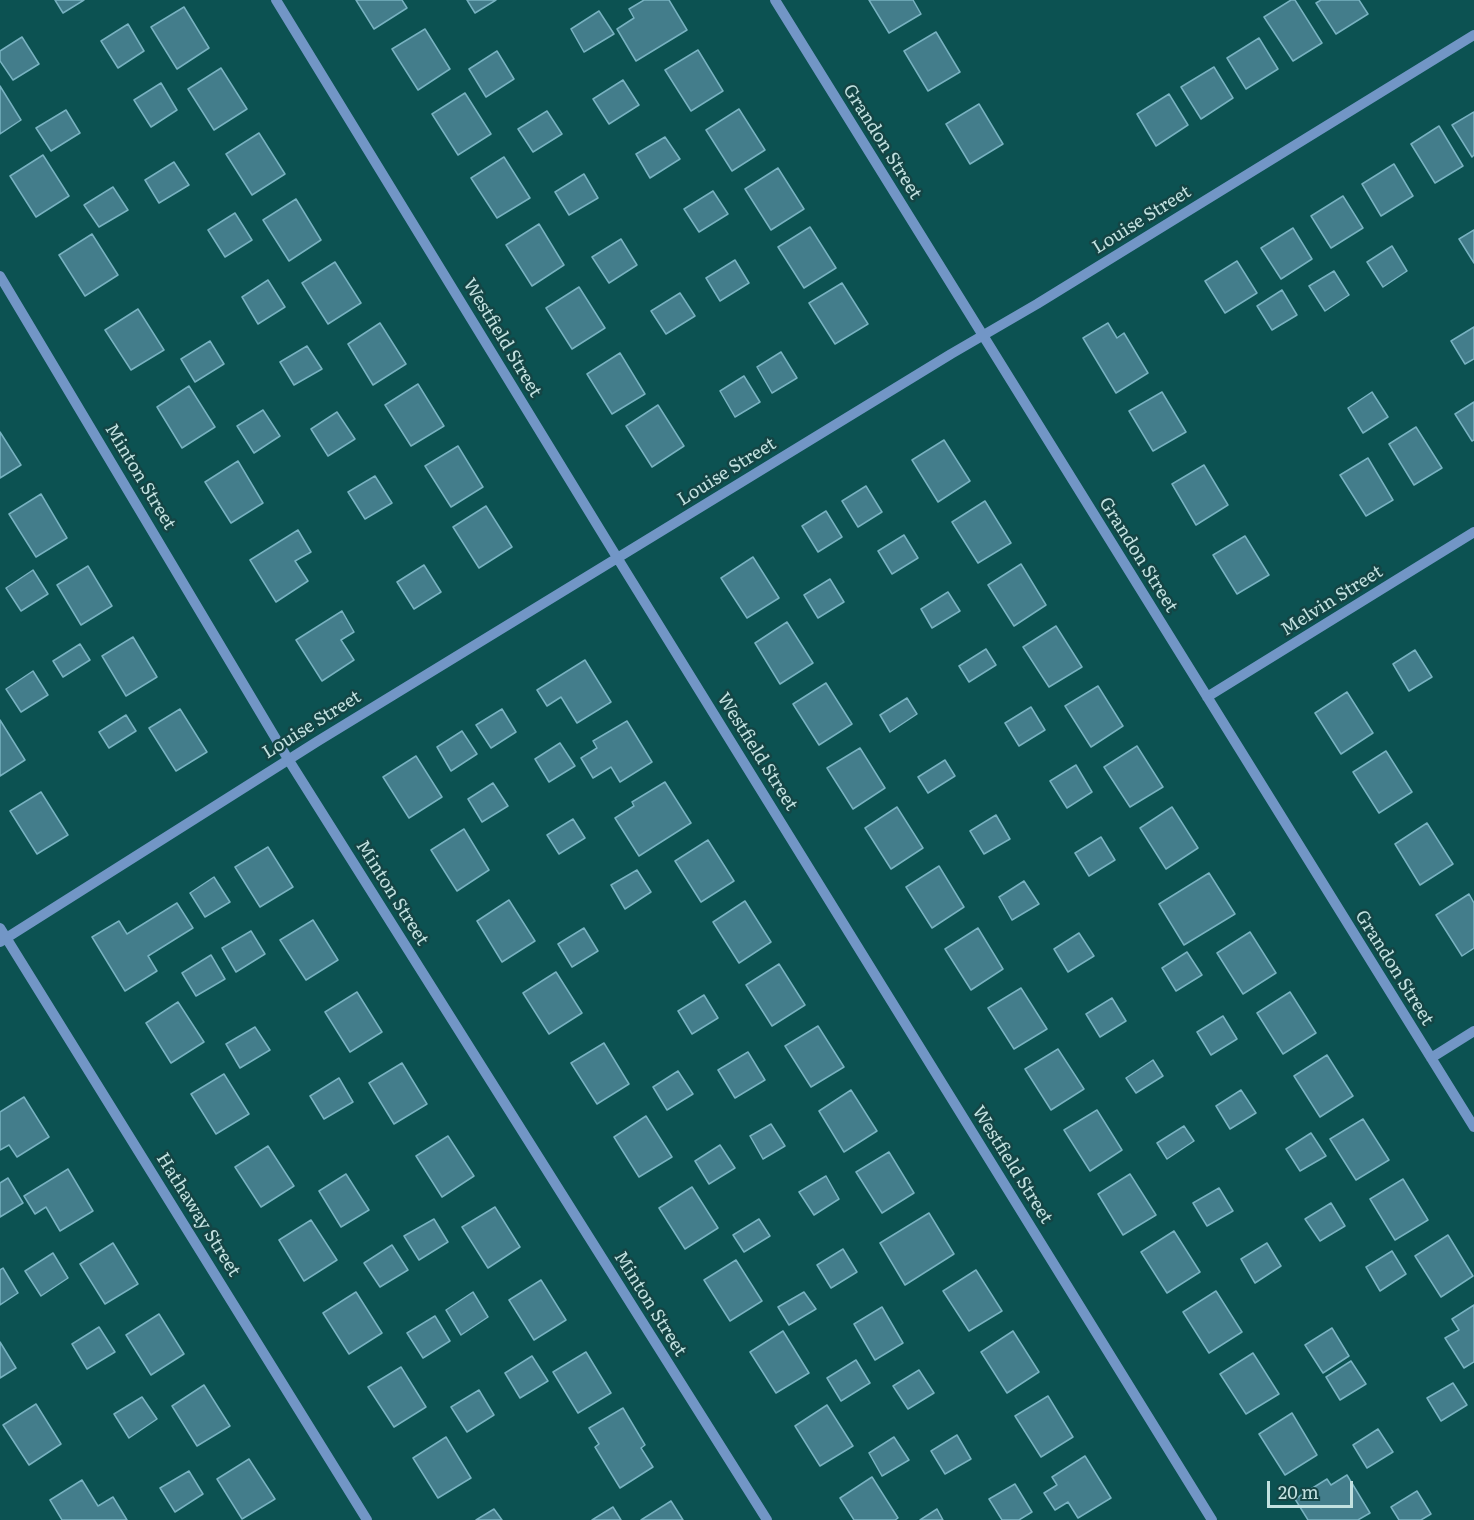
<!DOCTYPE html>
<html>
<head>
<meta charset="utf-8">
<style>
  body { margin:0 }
  #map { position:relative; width:1474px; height:1520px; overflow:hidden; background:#0c5252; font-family:Literata,serif }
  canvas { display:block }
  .scale { position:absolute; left:1267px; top:1481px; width:86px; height:27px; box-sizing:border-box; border:3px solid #c2e1e0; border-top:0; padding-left:8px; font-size:18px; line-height:21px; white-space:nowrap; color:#c2e1e0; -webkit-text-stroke:4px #144545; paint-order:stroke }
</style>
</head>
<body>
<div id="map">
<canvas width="1474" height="1520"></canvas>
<div class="scale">20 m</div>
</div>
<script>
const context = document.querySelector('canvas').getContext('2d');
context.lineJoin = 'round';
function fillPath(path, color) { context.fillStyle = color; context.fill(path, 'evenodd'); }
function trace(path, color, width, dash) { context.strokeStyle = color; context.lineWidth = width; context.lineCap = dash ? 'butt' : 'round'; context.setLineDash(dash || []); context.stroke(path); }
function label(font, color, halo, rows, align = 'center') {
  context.font = font + ' Literata,serif'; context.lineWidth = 5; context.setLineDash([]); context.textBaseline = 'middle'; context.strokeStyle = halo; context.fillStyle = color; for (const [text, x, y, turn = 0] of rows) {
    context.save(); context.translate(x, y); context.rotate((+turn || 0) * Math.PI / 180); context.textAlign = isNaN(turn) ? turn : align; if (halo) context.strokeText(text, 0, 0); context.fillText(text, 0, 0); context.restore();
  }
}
const building = new Path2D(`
  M55,0H84L63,13Z
  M356,0H402L407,8L374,29Z
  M467,0H496L475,13Z
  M644,0H669L687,30L636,61L617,29L634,18L629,9Z
  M869,0H913L921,14L889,33Z
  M1291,0H1295L1322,43L1293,61L1264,17Z
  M1321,0H1359L1368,14L1336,34L1316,3Z
  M184,7L209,48L177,69L151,27Z
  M599,11L614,34L584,52L571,29Z
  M128,24L144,51L118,68L101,41Z
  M425,29L450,69L418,90L392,49Z
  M936,32L960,72L928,91L904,51Z
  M22,37L39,64L13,80L0,61V51Z
  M1259,38L1278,69L1246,89L1227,58Z
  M698,50L723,91L691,111L665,70Z
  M497,51L514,79L486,97L469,69Z
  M1214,67L1233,98L1201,119L1181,87Z
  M221,68L247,109L214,130L188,89Z
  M623,80L639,105L609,124L593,99Z
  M161,83L177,110L151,127L134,100Z
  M0,86L21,120L0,134Z
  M465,93L491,134L458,155L432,114Z
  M1169,94L1188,125L1156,146L1137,114Z
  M979,104L1003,144L970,164L946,124Z
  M739,109L765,150L732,171L706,130Z
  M66,110L80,133L51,151L36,128Z
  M547,111L562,134L533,152L518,129Z
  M1474,112V155L1472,157L1452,125Z
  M1439,126L1463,166L1435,183L1411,144Z
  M259,133L285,174L252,195L226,154Z
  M665,137L680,159L650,178L636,154Z
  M43,155L69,196L36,217L10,176Z
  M504,157L530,198L497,218L471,178Z
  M174,162L189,185L159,203L145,180Z
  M1394,164L1413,196L1381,216L1362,184Z
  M778,168L804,209L771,230L745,189Z
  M584,174L598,198L569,215L555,192Z
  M113,187L128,210L99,227L84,205Z
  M713,191L728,214L699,232L684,209Z
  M1343,196L1363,228L1331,248L1311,216Z
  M296,199L321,240L289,261L263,220Z
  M235,213L252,240L225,257L208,230Z
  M539,224L564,265L532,286L506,245Z
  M810,227L836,268L804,288L778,247Z
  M1293,228L1312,259L1281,279L1261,248Z
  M1474,230V263L1459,239Z
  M92,234L118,275L85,296L59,255Z
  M621,239L637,265L609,283L592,257Z
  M1392,246L1407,271L1383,287L1367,262Z
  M735,260L749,283L720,301L706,278Z
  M1237,261L1257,293L1225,313L1205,281Z
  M335,262L361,303L328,324L302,283Z
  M1334,271L1349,295L1325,311L1309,286Z
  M268,280L285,307L258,324L242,297Z
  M842,283L868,324L835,344L809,303Z
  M579,287L605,328L572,349L546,308Z
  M1282,290L1297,315L1272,330L1257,306Z
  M680,293L695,316L666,334L651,311Z
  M138,309L164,350L131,370L105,330Z
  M380,323L406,364L373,385L348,344Z
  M1108,323L1117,338L1124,333L1148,373L1116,393L1083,338Z
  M1474,327V359L1465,364L1451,341Z
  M210,341L224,364L195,382L181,359Z
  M307,346L322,369L294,385L280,362Z
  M781,352L797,378L772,393L757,367Z
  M620,353L645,394L612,414L587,374Z
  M744,376L760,402L735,417L720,391Z
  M418,384L444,426L411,446L385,405Z
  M189,386L215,427L182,448L157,407Z
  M1162,392L1186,432L1153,451L1129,411Z
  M1372,392L1388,417L1363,433L1348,408Z
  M1474,402V440L1472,441L1455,414Z
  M658,405L684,446L652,467L626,426Z
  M263,410L280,436L254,453L237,426Z
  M337,412L355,439L328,456L311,429Z
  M1416,427L1442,468L1414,485L1389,444Z
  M0,432L21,465L0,478Z
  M944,440L970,481L938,502L912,460Z
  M458,446L483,487L451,507L425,466Z
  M1368,458L1393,500L1366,516L1340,475Z
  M238,461L263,503L231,523L205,482Z
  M1204,465L1228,505L1196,525L1172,484Z
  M375,476L392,503L365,519L348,492Z
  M866,486L882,512L858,527L842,501Z
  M41,494L67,538L36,557L9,514Z
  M985,501L1011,543L978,563L952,522Z
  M486,506L512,547L479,568L453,527Z
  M826,511L842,537L818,552L802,526Z
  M298,530L311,552L295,561L308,581L276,602L250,560Z
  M904,535L918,558L892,574L878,551Z
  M1245,536L1269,575L1237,594L1213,555Z
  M753,557L779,598L747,618L721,578Z
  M1021,564L1046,605L1014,626L988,585Z
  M424,565L441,592L414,609L397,582Z
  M88,566L112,606L81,625L57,585Z
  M33,570L48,594L21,611L6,588Z
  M830,579L844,602L818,618L804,595Z
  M948,592L960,611L932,628L921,609Z
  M342,611L354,632L341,640L354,660L322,681L296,640Z
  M787,622L813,663L780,684L755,643Z
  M1056,626L1082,667L1049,687L1023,647Z
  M133,637L157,677L126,696L102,656Z
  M80,644L90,660L63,677L53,661Z
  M986,649L996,665L969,682L959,666Z
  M1415,650L1432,677L1409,691L1393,664Z
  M585,660L611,702L577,723L561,697L547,706L537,690Z
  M33,671L48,695L21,712L6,689Z
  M826,683L852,724L819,745L793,704Z
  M1098,686L1123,726L1091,747L1065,706Z
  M1347,692L1373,733L1341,754L1315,713Z
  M907,698L917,714L890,732L880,715Z
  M1031,707L1045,730L1019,746L1005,723Z
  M180,709L207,752L176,771L149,728Z
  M502,709L516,732L491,748L476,725Z
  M126,715L136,731L109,748L99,732Z
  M0,720L25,760L0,776Z
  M627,721L652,762L620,782L611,767L593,778L581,758L597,748L593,741Z
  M462,731L477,754L451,771L437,747Z
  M560,743L575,766L549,782L535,759Z
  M1137,746L1163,787L1130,807L1104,767Z
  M860,748L885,788L853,809L827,768Z
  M1386,751L1412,792L1379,813L1353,772Z
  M416,756L442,797L409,818L383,777Z
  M945,760L955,776L928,793L918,777Z
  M1076,765L1092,792L1067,808L1050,781Z
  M665,782L691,823L639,856L615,818L634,806L632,802Z
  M493,783L508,806L482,822L468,799Z
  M41,792L68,835L37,854L10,811Z
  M897,807L923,848L891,869L865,828Z
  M1172,807L1198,848L1166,869L1140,828Z
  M996,815L1010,839L984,854L970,831Z
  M573,819L585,838L559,854L547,835Z
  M1427,823L1453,864L1420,885L1395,844Z
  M464,829L489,870L457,891L431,850Z
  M1101,837L1115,860L1089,876L1075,853Z
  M708,840L734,881L701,902L675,861Z
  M268,847L293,887L260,907L235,867Z
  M939,866L964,907L932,928L906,887Z
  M637,870L651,892L625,909L611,885Z
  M1209,873L1235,914L1184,945L1159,904Z
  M214,877L230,902L205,917L190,893Z
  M1024,881L1039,904L1012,920L999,897Z
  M1469,894L1474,903V948L1462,956L1436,915Z
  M509,900L535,941L502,962L477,921Z
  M745,901L771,942L739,963L713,922Z
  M177,903L193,928L148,956L157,971L125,991L92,937L119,921L127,934Z
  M313,920L338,960L306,980L280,940Z
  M584,928L598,951L572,967L558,944Z
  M978,928L1003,969L971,990L945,949Z
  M251,931L265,954L236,972L222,948Z
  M1250,932L1276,973L1243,994L1217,953Z
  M1079,933L1094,956L1068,972L1054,949Z
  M1187,952L1202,975L1176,991L1162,968Z
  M211,955L225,979L196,996L182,973Z
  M779,964L805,1005L772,1026L746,985Z
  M556,972L582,1013L549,1034L523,993Z
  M1021,988L1047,1029L1014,1049L988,1008Z
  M357,992L382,1032L350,1052L325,1012Z
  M1290,992L1316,1033L1283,1054L1257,1013Z
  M704,995L718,1018L692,1034L678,1011Z
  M1112,998L1126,1021L1100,1037L1086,1014Z
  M178,1002L204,1042L171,1063L146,1023Z
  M1223,1016L1237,1039L1211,1055L1197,1032Z
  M818,1026L844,1067L811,1087L785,1046Z
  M255,1027L270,1050L240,1068L226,1044Z
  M604,1043L629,1084L597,1104L571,1063Z
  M1058,1049L1084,1089L1051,1110L1025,1069Z
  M748,1052L765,1080L735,1098L718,1070Z
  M1327,1055L1353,1096L1320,1117L1294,1076Z
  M1153,1060L1163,1076L1136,1093L1126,1078Z
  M402,1063L427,1104L394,1124L369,1083Z
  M678,1071L693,1094L667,1110L653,1087Z
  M224,1074L249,1114L216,1134L191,1094Z
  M339,1078L353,1102L324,1119L310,1096Z
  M851,1090L877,1131L844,1152L819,1111Z
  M1241,1090L1256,1113L1230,1129L1216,1106Z
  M24,1097L49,1137L17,1157L9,1145L0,1150V1112Z
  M1097,1110L1122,1150L1090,1171L1064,1130Z
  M646,1116L672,1157L639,1177L614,1137Z
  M1363,1119L1389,1160L1356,1180L1330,1139Z
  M771,1124L785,1146L763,1159L750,1136Z
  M1184,1126L1194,1141L1167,1159L1157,1143Z
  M1311,1133L1326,1156L1300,1171L1286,1149Z
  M448,1136L474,1176L442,1197L416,1156Z
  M720,1145L735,1168L709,1184L695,1161Z
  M268,1146L294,1186L261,1207L235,1167Z
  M889,1152L914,1193L882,1213L856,1172Z
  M68,1169L93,1211L60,1231L46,1207L35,1214L24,1196Z
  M346,1174L369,1210L341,1227L319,1191Z
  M1130,1174L1156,1215L1123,1235L1098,1194Z
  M826,1176L839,1199L814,1215L799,1192Z
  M8,1178L23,1203L0,1217V1183Z
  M1403,1179L1428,1220L1395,1240L1370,1199Z
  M692,1187L718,1228L685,1249L659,1208Z
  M1219,1188L1233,1211L1207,1226L1193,1203Z
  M1331,1203L1345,1226L1320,1241L1305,1219Z
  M495,1207L520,1247L488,1268L462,1227Z
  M929,1213L954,1254L905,1285L880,1243Z
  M434,1219L448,1242L419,1260L404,1236Z
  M759,1219L770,1236L744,1252L733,1235Z
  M311,1220L337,1260L304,1281L279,1240Z
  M1174,1231L1200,1272L1167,1293L1141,1252Z
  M1448,1235L1473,1276L1441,1297L1415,1256Z
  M113,1243L138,1284L105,1304L80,1264Z
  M1267,1243L1281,1266L1255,1283L1241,1259Z
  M392,1245L408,1270L380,1287L364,1263Z
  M843,1249L857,1272L831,1288L817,1265Z
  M1392,1251L1406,1274L1380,1291L1366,1267Z
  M53,1253L68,1278L41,1296L25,1271Z
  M736,1260L762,1301L730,1321L704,1280Z
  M3,1268L18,1293L0,1305V1270Z
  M976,1270L1002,1311L969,1331L943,1291Z
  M541,1280L566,1320L534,1340L509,1300Z
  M1216,1291L1242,1332L1209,1353L1183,1312Z
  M356,1292L382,1333L349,1354L323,1313Z
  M473,1292L488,1317L461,1335L446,1310Z
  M804,1292L816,1309L789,1325L778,1307Z
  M1474,1305V1362L1464,1368L1445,1338L1459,1330L1452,1319Z
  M882,1307L903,1343L875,1360L854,1324Z
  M159,1314L184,1354L151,1375L126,1335Z
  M435,1316L450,1341L423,1358L407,1333Z
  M99,1327L115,1352L87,1369L72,1344Z
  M1332,1328L1349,1356L1323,1373L1305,1345Z
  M783,1331L809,1373L776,1393L750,1352Z
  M1013,1331L1039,1372L1007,1393L981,1352Z
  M0,1342L16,1368L0,1378Z
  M586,1352L611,1393L578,1413L553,1372Z
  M1253,1353L1279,1394L1246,1414L1220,1374Z
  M532,1356L548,1381L520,1398L505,1373Z
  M856,1360L870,1383L841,1401L827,1378Z
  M1351,1361L1366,1384L1340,1400L1326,1377Z
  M401,1367L426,1407L394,1427L368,1387Z
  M919,1370L934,1393L908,1409L893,1386Z
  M1453,1383L1467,1405L1441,1421L1427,1398Z
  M204,1385L230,1426L197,1446L172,1406Z
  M479,1390L494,1415L467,1432L451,1407Z
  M1048,1396L1073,1437L1041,1457L1015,1416Z
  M142,1397L157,1419L129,1438L114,1414Z
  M36,1404L61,1444L29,1465L3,1425Z
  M827,1405L853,1446L820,1466L795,1426Z
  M623,1408L645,1445L641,1448L653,1467L620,1488L595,1447L599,1444L589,1428Z
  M1292,1413L1317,1455L1285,1475L1259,1434Z
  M1378,1429L1393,1452L1367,1468L1353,1445Z
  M957,1435L971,1459L945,1474L931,1451Z
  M446,1437L471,1478L438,1498L413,1458Z
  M894,1437L909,1460L882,1476L869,1453Z
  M1085,1456L1111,1498L1078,1518L1068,1502L1055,1510L1044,1493L1057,1485L1052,1477Z
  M249,1459L275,1499L242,1519L217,1479Z
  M189,1471L203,1494L175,1512L160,1488Z
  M1347,1475L1370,1513L1358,1520H1308L1295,1499L1327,1479L1331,1485Z
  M872,1477L898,1518L895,1520H854L840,1498Z
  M82,1480L98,1506L113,1497L127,1520H62L50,1500Z
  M1015,1484L1032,1512L1019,1520H1002L989,1499Z
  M1417,1491L1431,1514L1421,1520H1399L1391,1507Z
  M671,1501L683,1520H641Z
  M613,1507L621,1520H592Z
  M494,1509L502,1520H476Z
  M937,1509L943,1520H920Z`);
fillPath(building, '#437d8b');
trace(building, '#78b2c1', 1.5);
trace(new Path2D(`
  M276,0L618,559L1212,1520
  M775,0L1474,1127
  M0,276L288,759L767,1520
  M1207,697L1474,532
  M0,928L367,1520
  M0,942L318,741L951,354L1037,304L1474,35
  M1431,1058L1474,1031`), '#7296c6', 10);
label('18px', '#c2e1e0', '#144545', [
  ["Grandon Street",882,142,58],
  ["Louise Street",1142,220,-32],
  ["Westfield Street",502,338,59],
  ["Louise Street",727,472,-32],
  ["Minton Street",140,477,59],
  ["Grandon Street",1138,555,58],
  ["Melvin Street",1332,601,-32],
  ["Louise Street",312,725,-32],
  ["Westfield Street",757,752,58],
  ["Minton Street",392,893,58],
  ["Grandon Street",1394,968,58],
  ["Westfield Street",1012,1165,58],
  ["Hathaway Street",198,1215,58],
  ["Minton Street",650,1304,58]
]);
</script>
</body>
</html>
